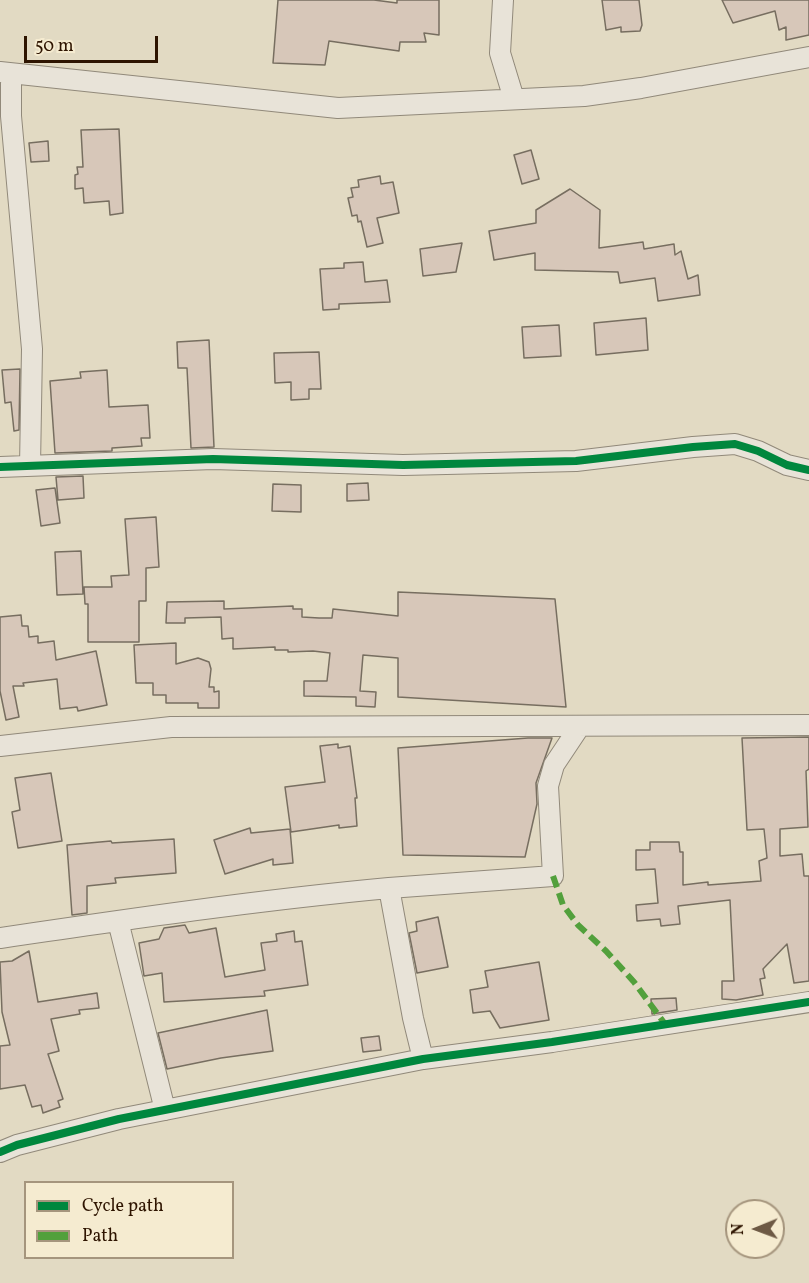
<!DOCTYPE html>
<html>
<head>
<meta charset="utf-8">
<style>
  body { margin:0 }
  #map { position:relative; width:809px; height:1283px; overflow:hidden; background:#e2dac3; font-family:Vollkorn,serif }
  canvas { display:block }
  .legend { position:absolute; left:24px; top:1181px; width:210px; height:78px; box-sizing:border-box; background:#f5ebd0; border:2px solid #a5957d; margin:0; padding:8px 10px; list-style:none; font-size:18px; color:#2e1400 }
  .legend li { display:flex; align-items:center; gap:12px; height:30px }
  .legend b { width:30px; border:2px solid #a5957d }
  .north { position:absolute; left:725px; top:1199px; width:60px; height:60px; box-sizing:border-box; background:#f5ebd0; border:2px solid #a5957d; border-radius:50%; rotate:269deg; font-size:16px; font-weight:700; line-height:24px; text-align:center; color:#2e1400 }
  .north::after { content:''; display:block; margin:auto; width:21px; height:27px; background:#6d5944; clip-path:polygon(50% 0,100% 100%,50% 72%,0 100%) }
  .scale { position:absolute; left:24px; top:36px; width:134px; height:27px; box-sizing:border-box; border:3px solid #2e1400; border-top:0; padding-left:8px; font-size:18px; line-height:21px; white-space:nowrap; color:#2e1400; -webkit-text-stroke:4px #f5ebd0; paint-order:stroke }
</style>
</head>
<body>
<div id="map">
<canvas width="809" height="1283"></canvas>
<ul class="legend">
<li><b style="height:8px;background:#00873e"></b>Cycle path</li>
<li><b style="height:8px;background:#52a03c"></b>Path</li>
</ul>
<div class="north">N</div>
<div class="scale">50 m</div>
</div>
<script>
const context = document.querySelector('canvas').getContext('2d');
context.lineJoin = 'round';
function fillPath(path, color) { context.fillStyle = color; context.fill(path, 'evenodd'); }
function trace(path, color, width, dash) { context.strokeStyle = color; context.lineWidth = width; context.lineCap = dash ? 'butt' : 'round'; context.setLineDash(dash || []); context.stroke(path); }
const building = new Path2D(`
  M278,0H374L397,3V0H439V35L424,33L426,42H400L399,51L329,41L325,65L273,63Z
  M602,0H639L642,25L640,31L621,32V27L606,30Z
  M722,0H809V35L786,40V27L779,30L775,11L733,23Z
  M119,129L123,213L110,215L109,201L84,203L83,188L75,189V175L78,174L77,167H83L81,130Z
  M48,141L49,161L31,162L29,143Z
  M531,150L539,179L522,184L514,155Z
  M380,176L381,184L393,182L399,213L377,218L383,243L367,247L361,221L358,222L357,215L352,216L348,198L353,197L351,188L359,187L358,180Z
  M570,189L600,210L599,248L643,242L644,249L674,244L675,255L681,251L688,279L698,275L700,295L658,301L655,278L620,283L618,272L535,270V253L494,260L489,231L536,223V210Z
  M462,243L456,272L423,276L420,249Z
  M363,262L365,282L387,280L390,302L339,304V309L323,310L320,269L344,268V263Z
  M646,318L648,350L596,355L594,323Z
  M559,325L561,356L524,358L522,327Z
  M209,340L214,447L191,448L187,368H178L177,342Z
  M319,352L321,389H309V399L291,400V382L275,383L274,353Z
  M20,369L19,430L14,431L11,402L5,403L2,370Z
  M107,370L109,407L148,405L150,438H141L142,446L112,448V451L55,453L50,381L81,378L80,372Z
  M83,476L84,498L58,500L56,477Z
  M368,483L369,500L347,501V484Z
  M273,484L301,485V512L272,511Z
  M55,488L60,523L41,526L36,490Z
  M156,517L159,567L146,568V601H139V642H88V604H85L84,587H112L111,576L129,575L125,519Z
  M81,551L83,594L57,595L55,552Z
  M398,592L555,599L566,707L398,697V658L363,655L360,691L376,692L375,707L356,706V697L304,696V681H327L330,653L313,651L288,652V650H275V647L233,649V638L222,639L221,617L185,618V623H166L167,602L224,601V609L293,606V609H302V617L319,618H332L333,609L398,616Z
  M21,615L22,626H28L29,637L38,636V643L54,641L56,660L96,651L107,705L78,711L77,707L60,709L57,679L23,683L24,686H13L19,717L6,720L0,691V617Z
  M176,643V664L198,658L209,662L211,669L209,687H214V692L219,691V708H198V703H166V695H153V683H136L134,645Z
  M809,737V769L806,771L808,827L780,829V856L802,854L804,876H809V981L794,983L787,944L763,969L765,978L760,979L763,995L736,1000L722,999V981H734L730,900L678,906L680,924L661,926L660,919L637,921L636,905L658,903L655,869L636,870V850H650V842H679L680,852H683V885L708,882V885L761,881L759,861L767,858L764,829L747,830L742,738Z
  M528,738H552L536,783L537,804L525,857L403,855L398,748Z
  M338,744V748L350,746L357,798H355L357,826L339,828V825L291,832L285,787L325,782L320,746Z
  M51,773L62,841L18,848L12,812L20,810L15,778Z
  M250,828L251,833L290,829L293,863L273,865V859L225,874L214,840Z
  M174,839L176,873L115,878L116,883L87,886V913L72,915L67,845L111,841L112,843Z
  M438,917L448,967L417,973L409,933L417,931L416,922Z
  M185,925L189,933L216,928L225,977L265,970L261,943L277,941L276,934L294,931L295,942L302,941L308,985L264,991L265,996L164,1002L162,973L144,976L139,943L159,939L164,928Z
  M29,951L38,1002L97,993L99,1008L79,1010L80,1014L51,1019L59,1051L48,1054L63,1099L58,1101L60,1107L43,1113L41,1105L32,1107L25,1085L0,1089V1046L10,1045L2,1012L0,962L12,961Z
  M539,962L549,1020L500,1028L490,1011L473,1013L470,990L488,987L485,971Z
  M676,998L677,1010L652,1014L651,999Z
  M267,1010L273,1051L221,1058L167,1069L158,1033Z
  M379,1036L381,1050L363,1052L361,1038Z`);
fillPath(building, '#d7c7b9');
trace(building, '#776e60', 1.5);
const minor = new Path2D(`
  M503,0L500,53L514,99
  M0,72L338,108L584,96L641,88L809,57
  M11,74V116L32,349L30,466
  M0,467L213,459L403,465L576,461L693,447L735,444L758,451L787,465L809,470
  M0,746L171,727L809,725
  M389,888L413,1018L423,1059
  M118,921L165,1110
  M0,938C129,919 259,900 389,888C444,884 498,880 553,876L548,786L554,765L580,726
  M0,1152L17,1145L119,1119L423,1059L552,1042L809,1002`);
trace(minor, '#91897a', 22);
trace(minor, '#e8e3d8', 20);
trace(new Path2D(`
  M553,876L563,905L578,925L606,951L634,982L665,1024`), '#52a03c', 6, [12, 6]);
trace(new Path2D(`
  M0,467L213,459L403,465L576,461L693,447L735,444L758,451L787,465L809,470
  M0,1152L17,1145L119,1119L423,1059L552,1042L809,1002`), '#00873e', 8);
</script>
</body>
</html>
